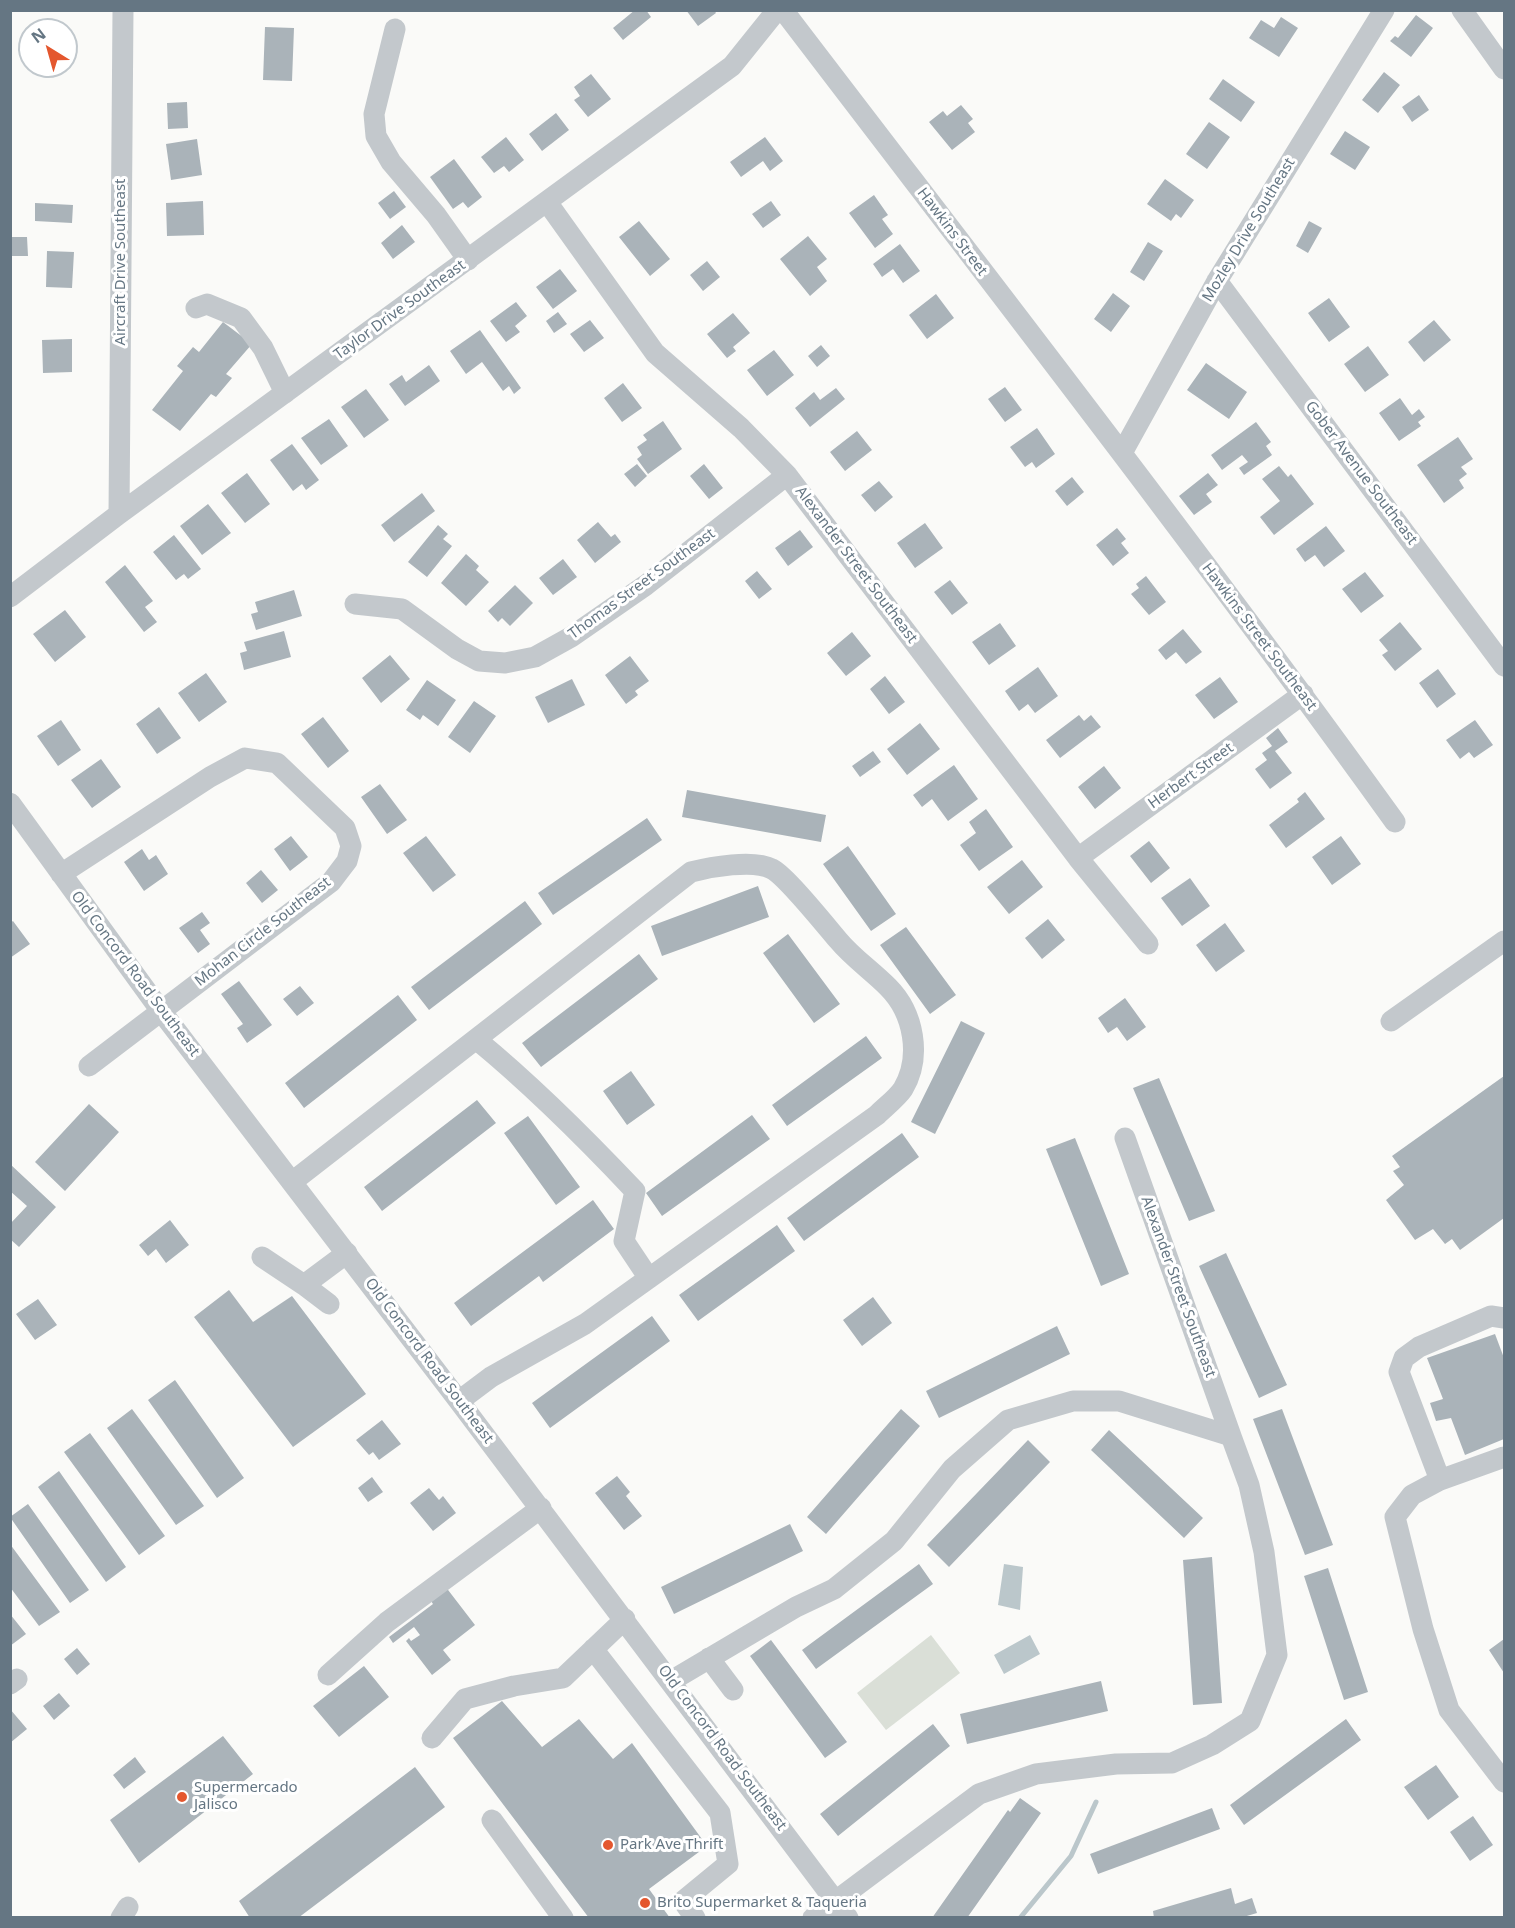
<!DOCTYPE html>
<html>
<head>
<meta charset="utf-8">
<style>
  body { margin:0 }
  #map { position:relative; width:1515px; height:1928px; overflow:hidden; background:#fafaf8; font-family:"Noto Sans",sans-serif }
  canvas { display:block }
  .frame { position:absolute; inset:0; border:12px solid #657683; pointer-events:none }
  .north { position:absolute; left:18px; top:18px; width:60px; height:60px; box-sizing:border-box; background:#fff; border:2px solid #c1c8cd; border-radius:50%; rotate:323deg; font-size:16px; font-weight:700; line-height:24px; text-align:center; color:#657683 }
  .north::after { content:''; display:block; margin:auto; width:21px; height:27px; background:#e4572e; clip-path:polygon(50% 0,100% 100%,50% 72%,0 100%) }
</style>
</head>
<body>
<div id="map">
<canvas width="1515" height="1928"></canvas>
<div class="frame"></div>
<div class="north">N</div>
</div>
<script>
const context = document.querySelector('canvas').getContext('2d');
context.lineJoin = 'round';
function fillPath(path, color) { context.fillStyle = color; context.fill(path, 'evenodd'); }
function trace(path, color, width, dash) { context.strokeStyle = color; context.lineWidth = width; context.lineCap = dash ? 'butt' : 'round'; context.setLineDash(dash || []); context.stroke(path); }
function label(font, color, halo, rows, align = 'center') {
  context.font = font + ' "Noto Sans",sans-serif'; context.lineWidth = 6; context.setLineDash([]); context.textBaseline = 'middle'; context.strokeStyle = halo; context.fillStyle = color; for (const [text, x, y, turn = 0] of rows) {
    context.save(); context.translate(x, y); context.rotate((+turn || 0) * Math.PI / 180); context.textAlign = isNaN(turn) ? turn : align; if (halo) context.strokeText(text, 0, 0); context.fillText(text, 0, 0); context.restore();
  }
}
fillPath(new Path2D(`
  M931,1635L960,1673L886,1730L857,1693Z`), '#dadfd7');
fillPath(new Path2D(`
  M1004,1564L1023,1567L1020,1610L998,1605Z
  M1030,1635L1040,1654L1004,1674L994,1655Z`), '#bbc7cb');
trace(new Path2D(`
  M1020,1918L1071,1856L1096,1802`), '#bbc7cb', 5);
fillPath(new Path2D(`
  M635,10H646L651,17L623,40L613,28Z
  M686,10H714L716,13L698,26Z
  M1416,15L1433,28L1411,57L1390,41L1395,36L1398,38Z
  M1281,17L1298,28L1279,57L1249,38L1261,20L1274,28Z
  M265,27L294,28L292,81L263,80Z
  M1384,72L1400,85L1378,113L1362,100Z
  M591,74L611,99L588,117L574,100L580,96L574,87Z
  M1223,79L1255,102L1241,122L1209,99Z
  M1419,95L1429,110L1412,122L1402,107Z
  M187,102L188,128L168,129L167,103Z
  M961,105L973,119L968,123L975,132L952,150L929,122L943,111L947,116Z
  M556,113L569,130L542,151L529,134Z
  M1209,122L1230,137L1207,169L1186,154Z
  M1345,131L1370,147L1355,170L1330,154Z
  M506,137L524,160L509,172L504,166L494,173L481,157Z
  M765,137L783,161L770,171L763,161L741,177L730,162Z
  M197,139L202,175L171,180L166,144Z
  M454,159L482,197L468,208L463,202L453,209L430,177Z
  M1165,179L1194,200L1181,218L1176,214L1171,221L1147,204Z
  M394,191L406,207L390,219L378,203Z
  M874,195L888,215L882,219L893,234L875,248L849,213Z
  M203,201L204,235L167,236L166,203Z
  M771,201L781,215L763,228L752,214Z
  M35,203L73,205L72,223L35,221Z
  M639,221L670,259L650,276L619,237Z
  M1309,221L1322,228L1308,253L1296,246Z
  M402,225L415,242L393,259L381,243Z
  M808,236L827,259L817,267L827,281L810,296L780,259Z
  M10,237H27L28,256H10Z
  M1148,242L1163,251L1144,281L1130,272Z
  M900,244L920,271L903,283L893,269L882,277L873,264Z
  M47,251L74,252L72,288L46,287Z
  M707,261L720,277L703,291L690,275Z
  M560,269L577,291L553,309L536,287Z
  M1113,293L1130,306L1111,332L1094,319Z
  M936,294L954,318L927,339L909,315Z
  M1329,298L1350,327L1329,342L1308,313Z
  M516,302L527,316L515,326L520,332L506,342L490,321Z
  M558,312L567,324L554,333L546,321Z
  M733,313L750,333L733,347L736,351L727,358L707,334Z
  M590,320L604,338L584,352L570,334Z
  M1434,320L1451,340L1424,362L1408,342Z
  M223,322L252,344L226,374L232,378L216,397L211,394L180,431L152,410L183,371L177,366L193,347L199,352Z
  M480,330L521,388L514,394L509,386L503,391L482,362L466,374L450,351Z
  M72,339V372L43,373L42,340Z
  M821,345L830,356L817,367L808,356Z
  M1368,346L1389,375L1365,392L1344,364Z
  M774,350L794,375L767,396L747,370Z
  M1206,363L1247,392L1229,419L1187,390Z
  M429,365L440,381L405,406L389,384L402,375L406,382Z
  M623,383L642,408L622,422L604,398Z
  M1005,387L1022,410L1005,422L988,399Z
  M836,388L845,399L810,427L795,408L814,392L820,400Z
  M366,389L389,420L364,438L341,407Z
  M1400,398L1412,415L1419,409L1425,417L1418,422L1421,426L1399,441L1379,413Z
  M329,419L348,446L321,465L301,438Z
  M663,421L682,449L648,474L637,459L642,455L637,447L647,440L643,435Z
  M1256,422L1271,442L1266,446L1272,455L1244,475L1239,468L1248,462L1242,455L1222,470L1211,455Z
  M1037,428L1055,454L1036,468L1032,462L1025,467L1010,447Z
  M857,431L872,450L845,471L830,452Z
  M1458,437L1473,459L1461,467L1467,474L1459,480L1464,488L1444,503L1417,465Z
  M292,444L319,480L306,490L302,484L293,491L270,460Z
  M637,464L647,476L635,487L624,474Z
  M704,464L723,488L709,499L690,476Z
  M1279,466L1288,477L1291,474L1314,504L1274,535L1260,517L1280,501L1262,479Z
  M247,473L270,504L245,523L221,493Z
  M1208,473L1218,485L1206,494L1212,502L1194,515L1179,496Z
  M1072,477L1084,492L1067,506L1055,491Z
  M879,481L893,497L875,512L861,495Z
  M422,493L435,511L394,542L381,525Z
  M208,504L231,533L202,555L180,526Z
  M598,522L611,537L615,534L621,542L595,563L577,540Z
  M925,523L943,548L915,568L897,543Z
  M438,525L448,534L443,539L452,546L427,577L408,562Z
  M1326,526L1345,551L1324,567L1315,555L1305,562L1296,549Z
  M1117,528L1126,539L1121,543L1129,553L1113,566L1096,545Z
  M800,530L813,547L788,566L775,548Z
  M174,535L201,569L188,579L184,574L176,580L153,552Z
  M466,554L479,566L476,570L489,582L466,606L441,583Z
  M563,559L577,577L553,595L539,578Z
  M125,565L153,601L145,607L157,622L144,632L105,582Z
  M757,571L772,589L759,599L745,581Z
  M1365,572L1384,596L1361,613L1342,589Z
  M1146,576L1166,602L1149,615L1131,594L1139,588L1136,584Z
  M950,580L968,603L952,615L934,592Z
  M515,585L533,603L510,626L502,618L498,622L488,611Z
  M294,590L302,616L256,630L251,614L258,612L255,602Z
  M65,610L86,637L55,662L33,634Z
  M1400,622L1422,649L1395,671L1382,655L1388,651L1379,640Z
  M1000,623L1016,646L989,665L972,642Z
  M1183,629L1202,652L1186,664L1176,652L1166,660L1158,650Z
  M284,631L291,657L244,670L240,653L247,651L244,642Z
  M852,632L871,656L846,676L827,653Z
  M390,655L410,679L381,703L362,678Z
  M630,656L649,681L635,691L638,695L626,704L605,675Z
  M1038,667L1058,696L1035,713L1028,704L1019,711L1005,691Z
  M1438,669L1456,694L1437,708L1419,683Z
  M206,673L227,702L199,722L178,693Z
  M885,676L905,702L889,714L870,689Z
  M1220,677L1238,702L1214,719L1195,695Z
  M572,679L585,705L548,723L535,697Z
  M427,680L456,700L438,726L423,715L420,720L406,710Z
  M474,701L496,716L470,753L448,737Z
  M159,707L181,738L157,754L136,724Z
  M1079,715L1084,721L1091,715L1101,727L1060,758L1046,740Z
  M323,717L349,751L328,768L301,734Z
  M61,720L81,750L58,766L37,736Z
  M1475,720L1493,745L1474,758L1469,752L1460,759L1446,740Z
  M920,723L940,749L907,775L887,749Z
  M1278,728L1288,742L1275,751L1292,773L1270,789L1255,769L1267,760L1262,753L1272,746L1266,738Z
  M873,751L881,762L860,777L852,766Z
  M101,759L121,787L92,808L71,780Z
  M954,765L978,799L948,821L932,799L922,807L913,795Z
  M1104,766L1121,788L1095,809L1078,787Z
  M380,784L407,820L387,834L361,797Z
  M687,790L826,815L821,842L682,817Z
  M1305,792L1325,819L1286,848L1269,825L1299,802L1297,799Z
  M986,809L1013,847L979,871L960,845L976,833L969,822Z
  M647,818L662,840L553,915L538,893Z
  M291,836L308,857L290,871L274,849Z
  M426,836L456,875L433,892L403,853Z
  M1341,836L1361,864L1332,885L1312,857Z
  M1149,841L1170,868L1151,883L1130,856Z
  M848,846L896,914L871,931L823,864Z
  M142,849L149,860L156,855L168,874L144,891L124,862Z
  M1022,860L1043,887L1009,914L987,887Z
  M261,870L278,890L262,903L246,883Z
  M1190,878L1210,906L1182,926L1161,898Z
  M758,886L769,917L662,956L651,926Z
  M525,901L542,924L429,1010L411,987Z
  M202,912L210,923L200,930L210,944L198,953L179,928Z
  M1048,919L1065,940L1042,959L1025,938Z
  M13,921L30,944L10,958V923Z
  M1225,923L1245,951L1216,972L1196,945Z
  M906,927L956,995L930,1014L880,945Z
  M788,934L840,1004L814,1023L763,953Z
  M639,954L658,979L541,1067L522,1043Z
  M239,981L272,1025L247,1043L237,1028L243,1024L221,994Z
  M300,986L314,1003L297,1016L283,999Z
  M398,995L417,1020L304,1108L285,1083Z
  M1125,998L1146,1027L1127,1041L1117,1027L1108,1033L1098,1018Z
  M961,1021L985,1033L935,1134L911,1122Z
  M866,1036L882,1058L787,1126L772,1105Z
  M631,1071L655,1105L627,1125L603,1091Z
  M1504,1076V1218L1460,1250L1452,1239L1445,1244L1433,1229L1415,1240L1386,1200L1404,1185L1393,1171L1400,1167L1392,1156Z
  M1159,1078L1215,1211L1189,1221L1133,1088Z
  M477,1100L496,1123L382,1211L364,1187Z
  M89,1104L119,1132L65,1191L35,1162Z
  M752,1115L770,1139L662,1216L646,1193Z
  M528,1116L580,1187L556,1205L504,1133Z
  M902,1133L919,1157L804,1241L787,1218Z
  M1075,1138L1129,1274L1101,1286L1046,1149Z
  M10,1164L56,1207L19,1247L10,1239V1224L27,1206L10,1191Z
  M593,1200L614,1229L543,1282L539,1276L471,1326L454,1303Z
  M170,1220L189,1245L166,1263L156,1249L148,1256L139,1245Z
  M777,1225L795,1251L698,1321L679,1295Z
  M1226,1253L1287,1385L1259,1398L1199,1266Z
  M229,1290L253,1322L292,1296L366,1394L293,1447L194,1317Z
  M873,1297L892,1323L862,1346L843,1320Z
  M38,1299L57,1325L35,1340L16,1314Z
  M652,1316L670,1341L550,1428L532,1403Z
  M1057,1326L1070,1354L939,1418L926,1391Z
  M1495,1334L1504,1358V1439L1465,1455L1451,1418L1436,1421L1430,1403L1443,1399L1427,1358Z
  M175,1380L244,1478L217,1498L148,1400Z
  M132,1409L204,1506L176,1525L107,1428Z
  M901,1409L920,1426L826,1534L807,1517Z
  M1282,1409L1333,1545L1305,1555L1253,1419Z
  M382,1420L401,1444L379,1460L373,1452L369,1455L356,1440Z
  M1109,1430L1203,1518L1184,1538L1091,1450Z
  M90,1433L165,1536L139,1555L64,1452Z
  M1028,1440L1050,1462L949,1567L927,1545Z
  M59,1471L126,1567L106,1582L38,1487Z
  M617,1476L630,1492L626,1496L642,1516L624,1530L595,1493Z
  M372,1477L383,1492L368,1502L358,1488Z
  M429,1488L439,1500L443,1496L456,1513L433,1531L410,1503Z
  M28,1504L89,1590L70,1603L10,1517Z
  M790,1524L803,1551L674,1614L661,1587Z
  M10,1544L60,1612L39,1626L10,1587Z
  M1212,1557L1222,1703L1193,1705L1183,1560Z
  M919,1564L933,1584L816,1669L802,1650Z
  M1328,1568L1368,1692L1344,1700L1304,1576Z
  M445,1586L475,1625L443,1650L451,1660L432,1675L406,1641L409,1638L411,1641L420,1635L414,1627L393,1643L389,1637L433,1604L429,1598Z
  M10,1614L26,1634L10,1646Z
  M1504,1639V1673L1489,1650Z
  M771,1640L847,1742L825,1758L750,1656Z
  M77,1648L90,1664L77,1675L64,1659Z
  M364,1666L389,1697L339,1737L313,1706Z
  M1101,1681L1108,1711L967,1744L960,1714Z
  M59,1693L70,1706L54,1720L43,1706Z
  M502,1701L542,1747L579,1719L613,1759L632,1743L707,1846L649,1889L670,1918H589L453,1738Z
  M10,1709L27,1729L10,1743Z
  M1346,1719L1361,1740L1244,1825L1230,1805Z
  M933,1724L950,1746L838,1836L820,1814Z
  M223,1736L253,1774L139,1863L110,1820Z
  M135,1757L146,1772L124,1789L113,1775Z
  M1436,1765L1459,1797L1428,1820L1404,1787Z
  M415,1767L445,1807L298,1918H250L239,1901Z
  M1020,1798L1041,1813L967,1918H932L1008,1810L1010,1812Z
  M1212,1808L1220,1829L1098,1874L1090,1854Z
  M1473,1816L1493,1845L1470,1861L1450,1832Z
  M1231,1888L1235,1904L1252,1898L1257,1913L1240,1918H1154L1153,1911Z`), '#aab3b9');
trace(new Path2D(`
  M783,10C989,280 1197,547 1395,822
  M1462,10L1504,69
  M395,29L374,114L376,136L391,162L436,215L468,260
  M547,202L655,353L741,428L787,475L1078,858L1148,944
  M1217,281L1504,666
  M196,308L207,304L241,318L263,348L285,393
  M1122,453L1217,281L1384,10
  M119,514L123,10
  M10,597L119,514L732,66L777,10
  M355,604L402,609L457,649L479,661L505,663L535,657L571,637L646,585L787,475
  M10,803L161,1011L459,1401L848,1918
  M1078,858L1303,694
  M61,874L210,777L245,758L277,763L345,828L351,846L347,861L331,882L89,1066
  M1391,1021L1504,941
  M477,1040C533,1086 585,1138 635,1191L624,1241L648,1277
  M1125,1138L1231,1436
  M292,1182L691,872C710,867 754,859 772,869C786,876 826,926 838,940C853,958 871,970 888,987C914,1013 922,1057 903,1089C897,1098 885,1107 877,1115L585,1324L491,1377L459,1401
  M262,1257L304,1285L347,1253
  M304,1285L329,1304
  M1504,1457L1440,1480L1412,1495L1395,1517L1423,1629L1449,1710L1504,1782
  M1440,1480L1399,1372L1404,1358L1419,1347L1491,1316L1504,1318
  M593,1649L720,1813L728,1864L683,1901L695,1918
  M709,1658L733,1690
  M328,1675L387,1622L541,1508
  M671,1681L796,1607L834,1589L894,1541L952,1469L1008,1420L1073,1401H1119L1231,1436L1249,1485L1264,1552L1277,1655L1250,1721L1212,1745L1172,1763L1116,1764L1036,1774L979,1794L813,1918
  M10,1684L17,1679
  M432,1738L465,1699L514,1686L563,1678L625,1619
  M492,1820L563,1918
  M121,1918L128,1907`), '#c3c8cc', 21);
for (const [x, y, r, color] of [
  [182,1797,6,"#e4572e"],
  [608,1845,6,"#e4572e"],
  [645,1903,6,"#e4572e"]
]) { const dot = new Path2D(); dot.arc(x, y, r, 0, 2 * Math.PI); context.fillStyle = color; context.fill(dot); trace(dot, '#fff', 2); }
label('15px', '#657683', '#fff', [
  ["Mozley Drive Southeast",1249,230,-59],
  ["Hawkins Street",952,232,53],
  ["Aircraft Drive Southeast",121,262,-90],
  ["Taylor Drive Southeast",400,310,-36],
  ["Gober Avenue Southeast",1361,473,53],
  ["Alexander Street Southeast",856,565,53],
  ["Thomas Street Southeast",642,584,-36],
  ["Hawkins Street Southeast",1259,637,53],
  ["Herbert Street",1191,776,-36],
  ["Mohan Circle Southeast",263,932,-38],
  ["Old Concord Road Southeast",135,974,53],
  ["Alexander Street Southeast",1178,1287,70],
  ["Old Concord Road Southeast",429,1361,53],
  ["Old Concord Road Southeast",722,1748,53]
]);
label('15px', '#657683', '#fff', [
  ["Supermercado",194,1788],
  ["Jalisco",194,1805],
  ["Park Ave Thrift",620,1845],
  ["Brito Supermarket & Taqueria",657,1903]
], 'left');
</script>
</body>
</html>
